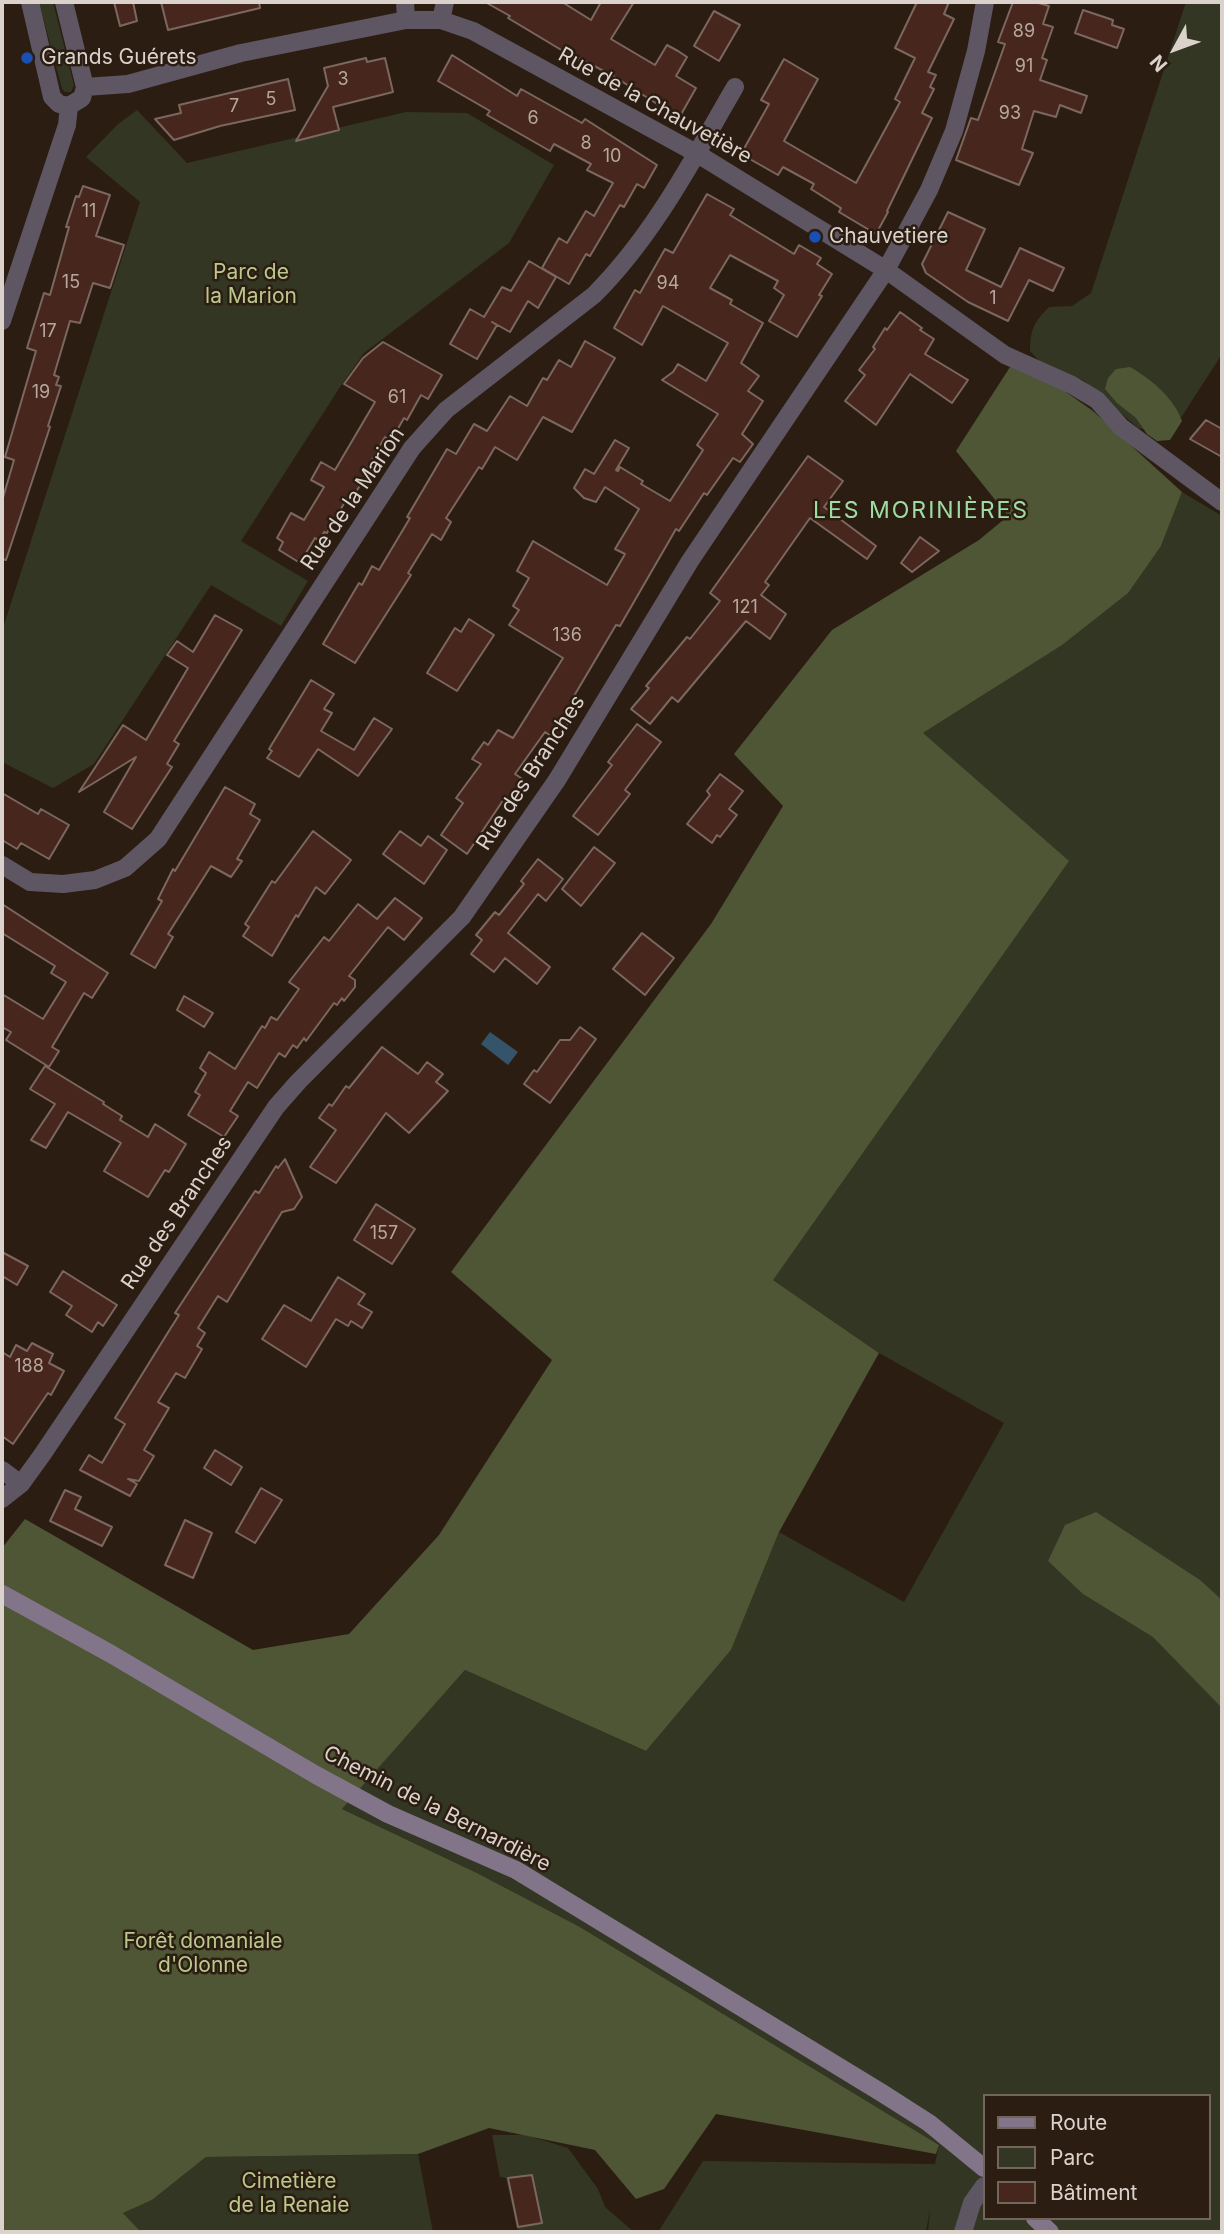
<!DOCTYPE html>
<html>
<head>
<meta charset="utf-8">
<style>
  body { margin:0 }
  #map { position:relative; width:1224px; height:2234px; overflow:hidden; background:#2b1d12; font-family:Inter,sans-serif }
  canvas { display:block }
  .frame { position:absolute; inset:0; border:4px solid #dbd2cb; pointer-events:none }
  .legend { position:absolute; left:983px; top:2094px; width:228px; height:126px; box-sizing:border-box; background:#2b1d12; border:2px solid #71655c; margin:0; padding:9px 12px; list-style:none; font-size:21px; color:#dbd2cb }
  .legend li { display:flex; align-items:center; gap:14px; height:35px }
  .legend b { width:35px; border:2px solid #71655c }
  .north { position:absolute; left:1140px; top:14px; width:70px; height:70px; -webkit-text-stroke:5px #2b1d12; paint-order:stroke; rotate:229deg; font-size:19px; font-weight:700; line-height:28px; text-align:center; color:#dbd2cb }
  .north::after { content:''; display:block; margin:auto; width:24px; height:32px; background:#dbd2cb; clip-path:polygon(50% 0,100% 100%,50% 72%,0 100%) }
</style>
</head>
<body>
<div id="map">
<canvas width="1224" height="2234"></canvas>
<div class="frame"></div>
<ul class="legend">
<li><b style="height:9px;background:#827589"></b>Route</li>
<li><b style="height:19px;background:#323622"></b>Parc</li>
<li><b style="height:19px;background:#47271d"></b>Bâtiment</li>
</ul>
<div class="north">N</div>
</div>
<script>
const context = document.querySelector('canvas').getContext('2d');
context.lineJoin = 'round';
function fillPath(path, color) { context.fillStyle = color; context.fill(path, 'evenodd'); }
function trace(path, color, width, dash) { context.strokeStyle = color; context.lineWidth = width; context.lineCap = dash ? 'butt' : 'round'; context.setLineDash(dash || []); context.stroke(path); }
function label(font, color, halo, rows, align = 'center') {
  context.font = font + ' Inter,sans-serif'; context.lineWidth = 5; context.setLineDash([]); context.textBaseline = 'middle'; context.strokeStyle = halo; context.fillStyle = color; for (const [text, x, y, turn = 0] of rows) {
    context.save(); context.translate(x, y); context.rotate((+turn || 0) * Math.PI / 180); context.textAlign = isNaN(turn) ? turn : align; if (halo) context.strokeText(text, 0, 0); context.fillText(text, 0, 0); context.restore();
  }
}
fillPath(new Path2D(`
  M39,2H53L74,85L71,92H65L62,89Z
  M1186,2H1222V354L1177,424L1160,433L1138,428L1083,380L1043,365L1030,351C1030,330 1034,322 1049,307L1072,306L1091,293Z
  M137,110L187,163L406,112L467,113L554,165L509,243L364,353L340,387L241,541L308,581L281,626L211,585L94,764L53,788L2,762V631L140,202L86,157L117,125Z
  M1182,492L1222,516V2232H928L930,2209L926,2232H658L703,2161L935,2164L939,2145L580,1927L477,1873L342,1809L465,1670L646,1751L731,1650L779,1532L904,1602L1004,1423L879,1353L773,1280L923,733L1002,683L1161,546ZM984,2096H1208V2218H984Z
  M492,2135H526L568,2148L598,2189L605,2207L634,2232H518L506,2178L500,2177Z
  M418,2154L433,2232H141L123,2213L152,2200L206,2157Z`), '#323622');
fillPath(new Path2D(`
  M1010,367L1046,378L1093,411L1182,492L1161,546L1128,593L1062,645L923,733L1069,861L773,1280L879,1353L779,1532L731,1650L646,1751L465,1670L342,1809L477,1873L580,1927L939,2145L936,2154L716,2114L664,2189L636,2199L595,2150L489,2128L418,2154L206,2157L152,2200L123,2213L141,2232H2V1548L25,1519L253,1650L349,1634L439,1535L552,1360L451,1272L711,924L783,806L734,754L832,630L979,540L1008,516L956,451Z
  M1130,367C1151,379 1174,398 1182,421L1170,440L1157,441L1147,434L1136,418L1117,403L1105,389L1108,378L1116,369Z
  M1096,1512L1200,1580L1222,1600V1708L1153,1637L1083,1594L1048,1561L1065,1525Z`), '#4f5635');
fillPath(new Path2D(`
  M490,1032L518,1052L508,1065L481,1044Z`), '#355369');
const building = new Path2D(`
  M114,2H133L137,21L120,26Z
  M161,2H259L260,8L168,30Z
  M485,2H562L591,20L601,2H634L611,39L655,65L667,45L678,51L687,57L676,76L696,88L679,118L615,77L579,58L578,60L508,18L510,16Z
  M917,2H949L944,14L954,19L928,72L936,75L930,87L934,89L922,113L932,118L887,211L888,212L876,234L839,212L841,208L811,189L814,184L783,167L778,175L741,154L769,104L761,100L784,59L818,79L784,141L856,183L900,102L895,99L915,58L895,48Z
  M1013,2H1035L1049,6L1043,24L1053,27L1042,58L1047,60L1040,80L1087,96L1081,113L1060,105L1056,117L1034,111L1022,149L1033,153L1019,185L956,160L971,118L978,120L1005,44L998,42Z
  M1083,10L1113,20L1112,25L1124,29L1117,48L1075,33Z
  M714,11L740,25L719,61L694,46Z
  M452,55L517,96L521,89L582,123L585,119L657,165L644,188L637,184L624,207L620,205L590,256L586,254L569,284L542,268L559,238L567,243L586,211L594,216L613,183L587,170L591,164L554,144L550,151L487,115L490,111L438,81Z
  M366,58L367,62L385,58L393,92L333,107L339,130L296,141L328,86L324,68Z
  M288,79L295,110L220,126L174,140L155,119L181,113L179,105Z
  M83,186L110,195L96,236L124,245L110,288L93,283L80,323L70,321L54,375L59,377L56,385L61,386L48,426L50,427L6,560L2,559V501L14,460L5,457L36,351L27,348L44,293L50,295L69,227H66L76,196L79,197Z
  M707,194L734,209L730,215L794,254L799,245L821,258L817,264L832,274L819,295L822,296L797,337L769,321L784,295L774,288L778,281L730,255L710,288L732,300L730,304L763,323L741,363L759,376L748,391L763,401L742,434L753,444L740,462L733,458L707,495L704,493L679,531L676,529L620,626L616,625L574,696L582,701L569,722L557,740L545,732L515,774L524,780L509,802L504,799L467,854L441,835L463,803L456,798L481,764L472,759L484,742L488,745L498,730L513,738L563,658L509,625L519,610L513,606L529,578L517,571L533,541L607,585L625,554L615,549L639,509L605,487L596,502L584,498L574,488L585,469L594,474L615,440L629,448L616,470L618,471L620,467L643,481L641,484L670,501L703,450L697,445L718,414L662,380L673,372L678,364L706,381L728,343L663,306L642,345L614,328L635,290L640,293L665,249L673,253Z
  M948,212L985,229L966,270L1001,287L1020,248L1064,268L1053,291L1029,280L1008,321L968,302L926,273L922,264Z
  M529,261L556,277L538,308L528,301L510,332L492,322L497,325L477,359L450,344L470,309L484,317L502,287L511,291Z
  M900,312L922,328L920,330L934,339L925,354L968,380L952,403L910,374L876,425L845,401L865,375L859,370L875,349L873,347L885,328L887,330Z
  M585,341L615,358L572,432L543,417L517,460L495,447L482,469L479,467L446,518L451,522L441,540L432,534L408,573L411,575L355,663L323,644L359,583L362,585L372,566L379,570L410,518L407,517L447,449L456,454L474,424L487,431L510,396L527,406L543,378L547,380L559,360L571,367Z
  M383,342L442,375L428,399L421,395L407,420L404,418L391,441L385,437L367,468L370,469L350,502L346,500L327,533L324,532L320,541L315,538L300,563L279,550L283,542L277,538L291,513L304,520L324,487L311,480L321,462L335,470L375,402L344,384L363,358Z
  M1206,420L1222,429V457L1190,439Z
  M808,456L843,481L824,507L876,546L867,559L810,518L765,582L769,585L761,595L786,614L770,639L746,621L678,702L672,697L650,724L631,709L649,688L646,686L687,637L690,639L720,601L710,593Z
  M920,537L939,551L912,572L901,563Z
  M215,615L242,630L174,741L179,744L167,764L172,767L132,829L104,812L136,757L79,792L123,725L146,740L188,668L167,655L177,641L193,652Z
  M469,619L494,635L457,691L427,673L455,628L461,632Z
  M311,680L334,694L324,709L332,713L321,731L354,750L374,718L392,729L358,776L318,749L299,777L267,758L272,751L269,749Z
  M637,724L661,742L625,790L630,794L598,835L573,816L612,765L608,762Z
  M720,774L743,791L729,809L737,815L720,837L717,835L712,843L687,824L710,795L707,791Z
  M225,787L255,804L250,814L260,820L237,859L242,861L231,877L211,866L168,934L173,937L155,968L131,954L162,901L158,899L173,869L175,871Z
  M2,793L38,814L41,809L69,825L49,859L21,843L17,849L2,840Z
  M313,831L351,860L325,894L316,887L298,917L296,915L272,956L243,936L249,927L245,924L272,881L275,883Z
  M400,831L421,846L428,836L447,850L424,884L383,854Z
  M594,847L615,863L581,906L562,889Z
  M538,859L563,879L546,901L538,894L508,933L550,967L537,984L505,958L494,972L471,954L482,940L476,935L495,912L499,915L524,884L521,881Z
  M395,898L422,918L404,940L388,927L349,976L355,980V987L344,1001L342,998L337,1005L334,1003L306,1041L304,1038L297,1048L293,1045L285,1057L279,1053L257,1088L248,1082L230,1111L238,1116L224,1137L188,1115L200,1095L195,1092L206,1073L200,1068L209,1052L235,1069L262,1026L265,1028L271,1017L277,1020L299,989L289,982L324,937L329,941L358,904L377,919Z
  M2,904L108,973L92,998L84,993L52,1047L59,1051L49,1067L6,1040L11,1032L2,1027V994L43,1019L66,982L51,973L55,966L2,933Z
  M642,933L674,958L645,995L613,969Z
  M184,996L213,1013L204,1027L177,1010Z
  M580,1027L596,1039L550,1103L524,1084L534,1070L537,1072L560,1040H570Z
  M382,1047L418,1074L427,1062L443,1074L436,1082L448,1091L409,1133L386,1113L336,1183L310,1167L336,1130L319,1118L329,1104L332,1106L346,1086L349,1088Z
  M45,1066L104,1102L103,1104L122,1116L120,1120L148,1137L155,1124L186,1144L169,1172L165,1170L148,1197L104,1171L121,1143L68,1112L46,1148L31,1140L55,1104L30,1089Z
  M285,1159L302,1197L294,1209L282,1212L227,1302L218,1296L198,1328L205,1333L197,1346L202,1349L185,1378L176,1373L158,1402L169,1408L144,1450L154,1456L139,1481L128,1479L137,1484L130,1496L80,1470L89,1455L102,1463L125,1424L115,1418L167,1334L179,1315L175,1313L255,1191L259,1193L276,1166L278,1168Z
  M376,1204L415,1229L392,1264L354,1240Z
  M2,1252L28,1266L17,1285L2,1276Z
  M63,1271L117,1305L103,1326L98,1322L92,1332L66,1315L72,1306L50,1292Z
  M338,1277L365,1294L358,1304L372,1312L362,1328L351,1321L348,1326L336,1319L306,1367L262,1339L284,1305L311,1321Z
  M32,1343L53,1354L49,1363L64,1371L51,1395L48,1393L13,1444L2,1436V1352L10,1357L16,1345L27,1351Z
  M215,1450L242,1467L231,1485L204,1468Z
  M261,1488L282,1500L255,1543L236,1532Z
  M65,1490L81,1497L75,1509L112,1527L102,1546L50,1521Z
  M185,1520L212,1533L193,1578L165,1565Z
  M532,2175L542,2223L518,2227L508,2178Z`);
fillPath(building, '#47271d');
trace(building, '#7c6760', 2);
trace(new Path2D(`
  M30,2L52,97L59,104L69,106L82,98L85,87L64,2
  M405,2L406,20
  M441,20L445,2
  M85,87L128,84L241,53L406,20H441L473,31L696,153L886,270L1005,355L1072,385L1097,400L1121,427L1222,502
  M2,321L67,125L69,106
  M2,865L30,882L63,884L95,880L125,868L158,839L412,448L446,410L594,295C654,235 693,159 735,87
  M2,1470L21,1484
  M2,1499L21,1484L42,1455L276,1107L298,1082L462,917L557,780L690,561L886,270L929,190L954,131L976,51L985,2
  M963,2232L972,2203L984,2186`), '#5f5663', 18);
trace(new Path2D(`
  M2,1594L111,1654L316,1775L388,1814L516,1870L882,2093L929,2123L984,2168
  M1035,2218L1050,2232`), '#827589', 18);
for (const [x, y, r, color] of [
  [27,58,7,"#1a4fb4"],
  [815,237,7,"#1a4fb4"]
]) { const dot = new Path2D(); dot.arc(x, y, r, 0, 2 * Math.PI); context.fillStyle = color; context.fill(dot); trace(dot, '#2b1d12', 2.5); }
label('18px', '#b6a7a0', null, [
  ["89",1024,32],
  ["91",1024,67],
  ["3",343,80],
  ["5",271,100],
  ["7",234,107],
  ["93",1010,114],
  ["6",533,119],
  ["8",586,144],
  ["10",612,157],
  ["11",89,212],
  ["15",71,283],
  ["94",668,284],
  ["1",993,299],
  ["17",48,332],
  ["19",41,393],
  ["61",397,398],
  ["121",745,608],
  ["136",567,636],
  ["157",384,1234],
  ["188",29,1367]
]);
label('21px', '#dbd2cb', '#2b1d12', [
  ["Grands Guérets",41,58],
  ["Chauvetiere",829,237]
], 'left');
label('21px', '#dbd2cb', '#2b1d12', [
  ["Rue de la Chauvetière",655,106,29],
  ["Rue de la Marion",353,499,-56],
  ["Rue des Branches",531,773,-57],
  ["Rue des Branches",177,1213,-56],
  ["Chemin de la Bernardière",437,1809,27]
]);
label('21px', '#bbc88c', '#2b1d12', [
  ["Parc de",251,273],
  ["la Marion",251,297],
  ["Forêt domaniale",203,1942],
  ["d'Olonne",203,1966],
  ["Cimetière",289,2182],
  ["de la Renaie",289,2206]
]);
context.letterSpacing = '2px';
label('23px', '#9fdca3', '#2b1d12', [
  ["LES MORINIÈRES",921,511]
]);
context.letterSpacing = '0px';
</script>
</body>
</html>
